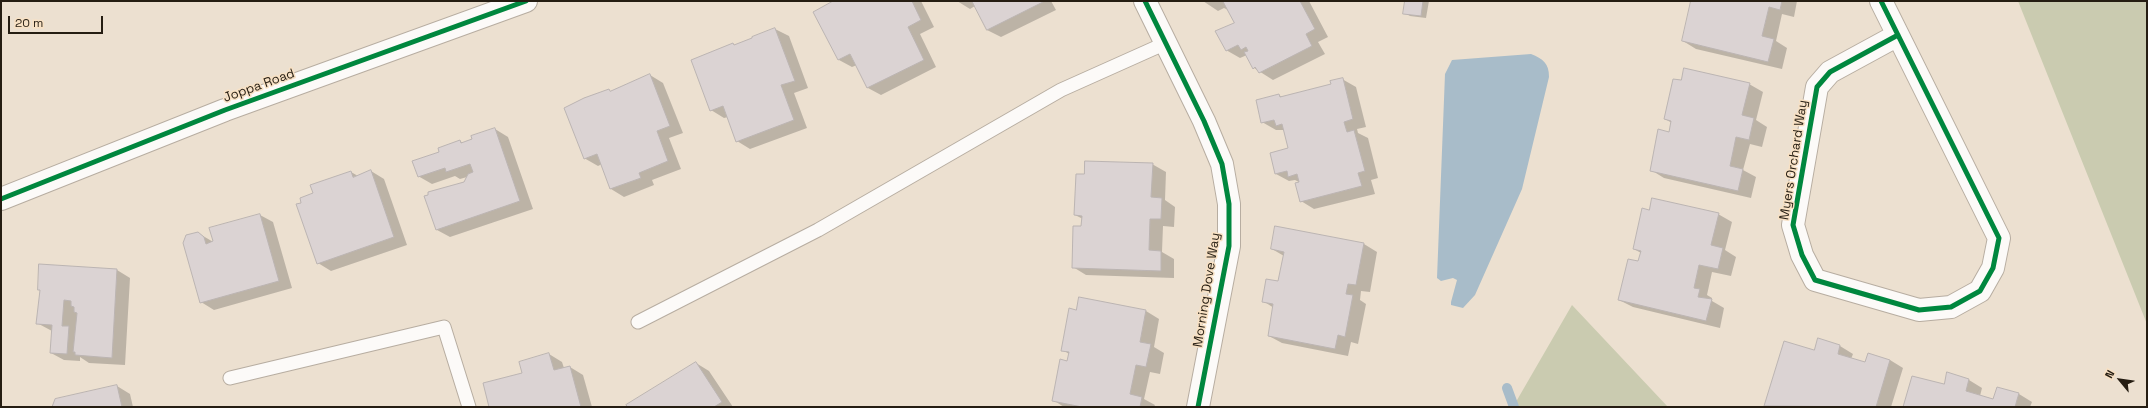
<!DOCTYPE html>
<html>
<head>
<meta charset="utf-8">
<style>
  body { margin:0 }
  #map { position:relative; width:2148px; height:408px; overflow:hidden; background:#ece0d0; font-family:"Space Grotesk",sans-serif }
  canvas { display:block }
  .frame { position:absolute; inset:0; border:2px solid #251d12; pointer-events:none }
  .north { position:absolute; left:2100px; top:360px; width:40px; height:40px; -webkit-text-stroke:3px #f8e1c4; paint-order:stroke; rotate:299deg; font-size:11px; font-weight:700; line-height:16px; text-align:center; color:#251d12 }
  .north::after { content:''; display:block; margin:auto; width:14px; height:18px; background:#251d12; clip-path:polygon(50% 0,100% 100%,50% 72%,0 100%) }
  .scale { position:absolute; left:8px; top:16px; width:95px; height:18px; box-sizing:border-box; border:2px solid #251d12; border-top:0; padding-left:5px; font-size:12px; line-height:14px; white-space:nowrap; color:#251d12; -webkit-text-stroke:3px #f8e1c4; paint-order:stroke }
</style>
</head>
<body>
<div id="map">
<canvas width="2148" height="408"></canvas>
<div class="frame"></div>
<div class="north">N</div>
<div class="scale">20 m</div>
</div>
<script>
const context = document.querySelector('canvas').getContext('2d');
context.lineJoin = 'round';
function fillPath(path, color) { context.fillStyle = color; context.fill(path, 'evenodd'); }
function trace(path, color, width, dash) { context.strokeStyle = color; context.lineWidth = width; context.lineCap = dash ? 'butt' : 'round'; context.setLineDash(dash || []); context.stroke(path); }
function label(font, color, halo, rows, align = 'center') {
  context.font = font + ' "Space Grotesk",sans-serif'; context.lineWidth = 3; context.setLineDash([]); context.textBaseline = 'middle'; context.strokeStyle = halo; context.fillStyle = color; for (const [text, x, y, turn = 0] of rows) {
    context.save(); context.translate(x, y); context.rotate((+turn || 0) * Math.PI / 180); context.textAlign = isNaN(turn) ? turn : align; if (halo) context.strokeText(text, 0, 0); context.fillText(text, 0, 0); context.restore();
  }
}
fillPath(new Path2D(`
  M2018,1H2147V324Z
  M1572,305L1668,407H1513Z`), '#cacbb0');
fillPath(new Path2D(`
  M1531,54C1543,59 1549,63 1549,77L1522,189L1475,295L1463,308L1451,305V302L1457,280L1453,278L1441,281L1437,278L1445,74L1452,60Z`), '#a8bcc9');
fillPath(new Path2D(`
  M834,1H921L934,27L920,34L936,67L881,95L868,88L857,65L852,67L839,60L815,12Z
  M957,1H1051L1056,10L1001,37L987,30L975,6L970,9Z
  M1203,1H1309L1328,37L1318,42L1325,54L1273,80L1254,68L1247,55L1240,58L1226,50L1235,23L1228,10L1224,8L1218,11Z
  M1406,1H1429L1426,18L1410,16L1405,13Z
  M1692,1H1797L1794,17L1782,14L1776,41L1787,48L1782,69L1696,49L1683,41Z
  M775,29L789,36L808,88L794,93L807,128L750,149L737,141L728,117L724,118L711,110L733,44L736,46Z
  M650,75L663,83L683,133L669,138L681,169L652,180L654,185L624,197L611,189L602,164L598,166L584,158L608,90L611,92Z
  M1342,79L1356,87L1366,127L1357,129L1358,133L1368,138L1378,178L1371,180L1375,194L1314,209L1301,201V183L1295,180L1289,181L1276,174L1289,149L1284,130H1276L1262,122L1279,95L1282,97L1332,84Z
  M1749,84L1763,92L1756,120L1767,127L1762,147L1750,144L1743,170L1756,177L1751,198L1664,178L1651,170L1669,133L1672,123L1665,119Z
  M495,129L508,137L533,209L450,237L437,230L467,177L460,179L455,176L432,184L418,176L440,153L460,141L463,143Z
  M1152,164L1166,172L1165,200L1175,207L1174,227L1163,226L1162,252L1174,259V278L1086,275L1073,267L1083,219L1075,215L1085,175Z
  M371,171L384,179L407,245L331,271L318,263L303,203L314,194L351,172L358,176Z
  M1650,211L1718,214L1732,222L1725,250L1736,257L1731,276L1712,272L1707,295L1712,298V301L1724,308L1720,328L1633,307L1619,300L1639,262L1641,253L1634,249Z
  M260,215L273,222L292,288L214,310L201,302L198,233L215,243Z
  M1364,244L1377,252L1370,292L1361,291L1360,300L1366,304L1358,344L1351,342L1348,356L1282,343L1269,336L1274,308L1263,301L1279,282L1284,256L1272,249Z
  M117,270L130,278L125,365L89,363L80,357V361L64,360L51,353L52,331L37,323L41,291L39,289Z
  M1077,311H1146L1159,319L1154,347L1164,353L1160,374L1150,372L1144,399L1155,405L1154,407H1064L1053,400L1068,362L1069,354L1063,350Z
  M1819,340L1840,346L1853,354L1851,359L1866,364L1890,360L1903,368L1891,407L1765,406L1815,352Z
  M549,354L562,362L564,368L570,367L583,375L592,407H490L523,373Z
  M696,363L709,371L733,407H629Z
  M1948,374L1969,380L1982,388L1980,396L1994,400L2019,394L2032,402L2030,407H1904L1944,386Z
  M117,386L130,394L133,407H53L56,400Z`), '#0003');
trace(new Path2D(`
  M1507,388L1514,407`), '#a8bcc9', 10);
const building = new Path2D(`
  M912,1L921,20L908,27L924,60L867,88L850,54L838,60L813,12L833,1Z
  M972,1H1043V2L987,30Z
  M1223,1H1300L1315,29L1306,34L1312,46L1259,73L1255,67L1253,69L1244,52L1248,51L1246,47L1241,50L1238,45L1226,51L1215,31L1234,23Z
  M1405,1H1423L1421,16L1403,14Z
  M1691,1H1782L1780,10L1769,7L1762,36L1774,39L1768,62L1682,41Z
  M775,28L795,81L781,85L794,120L736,142L723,106L710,111L691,60L733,43L734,45L752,38V37Z
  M1684,68L1750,83L1742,115L1754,118L1749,140L1736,137L1730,166L1743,169L1738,191L1650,171L1658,129L1669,132L1671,121L1664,119L1673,79L1681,80Z
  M650,74L670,126L657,131L668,161L639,173L641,178L610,189L597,154L584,159L564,108L584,98L609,89L610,91Z
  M1343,78L1353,119L1344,122L1347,132L1354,130L1365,171L1358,173L1362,186L1300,202L1295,183L1299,182L1297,174L1288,177L1287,171L1275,174L1270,153L1288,148L1282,124L1276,126L1274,120L1261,123L1256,100L1279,94L1280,97L1331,84L1330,81Z
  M495,128L520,201L436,230L424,196L428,195V192L464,182L468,174L473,172L470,164L446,172L445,168L418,177L412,161L439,152L438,148L460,140L461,143L472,139L471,136Z
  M1085,161L1153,163L1151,197L1162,198L1161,219H1150L1149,250L1161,251V271L1072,268L1073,226H1081L1082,216L1074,215L1076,174H1084Z
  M371,170L394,237L317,264L296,204L301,203L300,198L313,193L310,185L351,171L353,177Z
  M1652,198L1719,213L1711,245L1723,248L1718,269L1699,265L1694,288L1700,289L1698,297L1712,299L1706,321L1618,300L1628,259L1638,261L1641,251L1633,249L1642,208L1649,210Z
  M260,214L279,281L200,303L183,243L186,235L198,232L204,237L206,244L213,241L209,228Z
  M1275,226L1364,243L1356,285L1348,284L1346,294L1353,295L1345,337L1338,335L1335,349L1268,336L1273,304L1262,302L1266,279L1278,281L1284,252L1271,249Z
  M39,264L117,269L112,358L75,355V352H73L77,313L74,312V307L71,306V301L64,300L62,326H69L67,354L50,353L52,325L36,324L40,290H38Z
  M1079,297L1146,310L1140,342L1151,344L1146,367L1136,365L1130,394L1142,397L1140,407H1082L1052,401L1060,359L1067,361L1069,352L1061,351L1069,308L1076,310Z
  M1818,338L1840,345L1838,354L1865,362L1868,353L1890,360L1876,407L1764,406L1784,341L1814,350Z
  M549,353L554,370L570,366L581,407H489L483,383L522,373L519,362Z
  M696,362L722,402L714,407H628L626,405Z
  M1947,372L1969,379L1966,391L1993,399L1997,387L2019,393L2015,407H1903L1912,376L1944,384Z
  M117,385L122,407H52L55,399Z`);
fillPath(building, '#dbd3d3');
trace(building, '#bbb4b2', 1);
const service = new Path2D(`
  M638,322L818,230L1061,90L1166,43
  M230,378L444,327L469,407`);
const minor = new Path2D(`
  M1145,1L1204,121L1222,164L1229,204V246L1198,407
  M1881,1L1999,238L1993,268L1980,291L1951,307L1919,310L1815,280L1802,255L1793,225L1817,87L1830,72L1898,35`);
const tertiary = new Path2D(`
  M1,199L225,110L526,1`);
trace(service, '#b7ada1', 15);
trace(minor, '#b7ada1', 24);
trace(tertiary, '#b7ada1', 24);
trace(service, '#fcfaf8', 13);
trace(minor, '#fcfaf8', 22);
trace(tertiary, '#fcfaf8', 22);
trace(new Path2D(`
  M1145,1L1204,121L1222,164L1229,204V246L1198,407
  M1881,1L1999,238L1993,268L1980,291L1951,307L1919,310L1815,280L1802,255L1793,225L1817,87L1830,72L1898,35
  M1,199L225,110L526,1`), '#00873e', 5);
label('13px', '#251d12', '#f8e1c4', [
  ["Joppa Road",259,86,-20],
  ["Myers Orchard Way",1794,160,-81],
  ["Morning Dove Way",1207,290,-81]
]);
</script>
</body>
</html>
